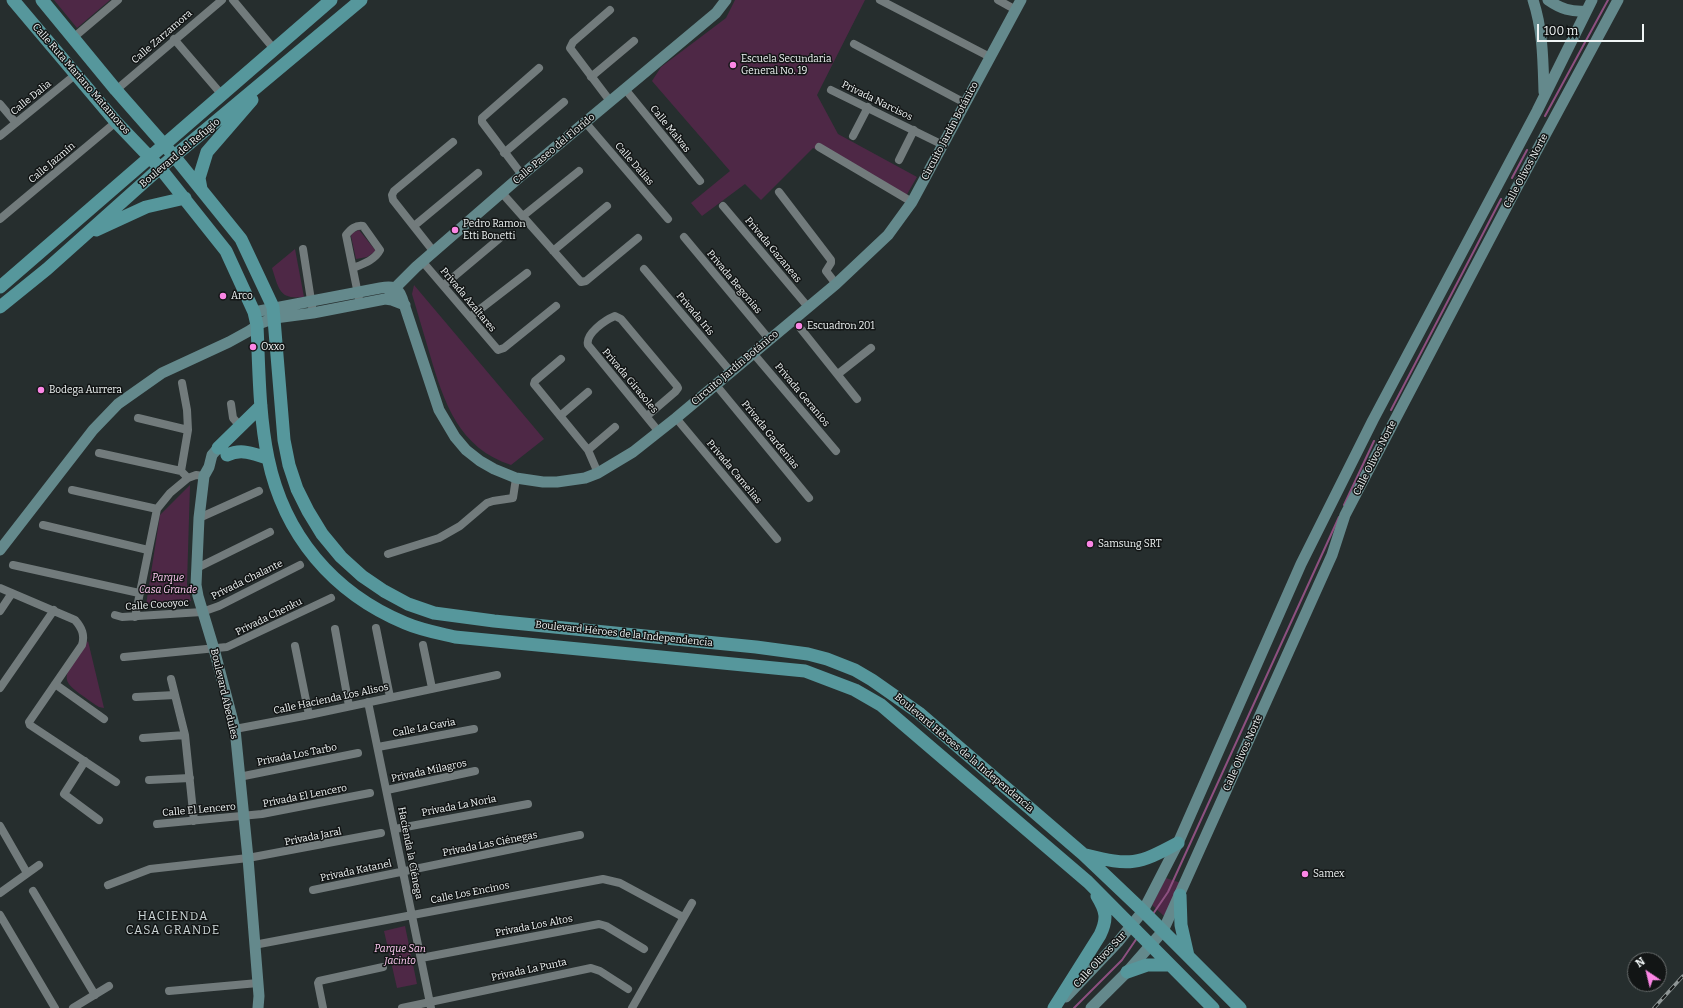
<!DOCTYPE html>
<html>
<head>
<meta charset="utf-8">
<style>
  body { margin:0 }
  #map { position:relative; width:1683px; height:1008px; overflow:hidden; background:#262e2e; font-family:Bitter,serif }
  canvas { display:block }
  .north { position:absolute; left:1627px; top:952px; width:40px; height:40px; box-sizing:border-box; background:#121515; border:1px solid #6b6f6f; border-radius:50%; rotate:325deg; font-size:11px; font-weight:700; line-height:16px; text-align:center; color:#f0f5f5 }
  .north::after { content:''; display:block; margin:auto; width:14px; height:18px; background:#fb86e5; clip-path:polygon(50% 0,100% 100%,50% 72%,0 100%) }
  .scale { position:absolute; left:1537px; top:24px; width:107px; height:18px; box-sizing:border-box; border:2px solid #f0f5f5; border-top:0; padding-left:5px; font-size:12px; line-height:14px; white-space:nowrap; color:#f0f5f5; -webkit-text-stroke:3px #121515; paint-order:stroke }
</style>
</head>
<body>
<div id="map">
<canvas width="1683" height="1008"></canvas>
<div class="north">N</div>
<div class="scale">100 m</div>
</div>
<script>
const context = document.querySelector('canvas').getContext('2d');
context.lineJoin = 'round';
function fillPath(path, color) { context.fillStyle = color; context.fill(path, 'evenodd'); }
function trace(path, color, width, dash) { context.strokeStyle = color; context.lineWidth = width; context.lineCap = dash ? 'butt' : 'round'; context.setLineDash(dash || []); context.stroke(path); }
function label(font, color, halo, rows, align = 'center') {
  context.font = font + ' Bitter,serif'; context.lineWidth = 3; context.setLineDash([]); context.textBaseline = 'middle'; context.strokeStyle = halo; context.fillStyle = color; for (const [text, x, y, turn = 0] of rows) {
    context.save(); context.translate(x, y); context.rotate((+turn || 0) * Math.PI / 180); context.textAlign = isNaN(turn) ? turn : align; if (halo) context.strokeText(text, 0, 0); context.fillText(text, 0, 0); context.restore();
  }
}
fillPath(new Path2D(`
  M54,0H110L77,28Z
  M735,0H865L817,95L838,134L917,177L906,196L813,148L761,200L745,184L702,216L691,203L730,171L652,81L661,67L726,18Z
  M359,230L376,251L367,257L356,259L351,236L352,233Z
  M295,249L304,297C279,300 279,289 272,268Z
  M414,285L544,439L511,465C459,448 444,403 430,355C424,335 418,314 412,294Z
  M190,485L187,584L191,601L146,605L160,515Z
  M88,641L104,708L99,707C57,678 59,683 88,641Z
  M1166,878L1181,883L1164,916L1152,905Z
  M405,926L417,984L397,988L384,931Z`), '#4e2846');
trace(new Path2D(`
  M1545,116L1608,0
  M1512,178L1527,150
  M1391,410L1501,199
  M1344,505L1374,441
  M1153,914L1168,892L1339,517
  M1074,1008L1122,960L1137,938`), '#8d5080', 2);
trace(new Path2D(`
  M233,0L274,49
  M880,0L990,57
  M998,0L1016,10
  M73,38L118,0
  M174,39L222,95
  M854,44L965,103
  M591,77L634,41
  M625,89L700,181
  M116,90L222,0
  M831,90L943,145
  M610,101L570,48L573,42L610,10
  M0,104L16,123
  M585,122L668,219
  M0,136L75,75
  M853,136L868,107
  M819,147L912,202
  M504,153L564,102
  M899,160L914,130
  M522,175L482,122V118L539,68
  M779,192L831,260V263L826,271L836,284
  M502,193L581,282L586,281L638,238
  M723,206L808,307
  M523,216L579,171
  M0,219L116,122
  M414,226L478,173
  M684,237L769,339
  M303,249L313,313
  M553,251L607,206
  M434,252L393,200L392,195L394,191L453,142
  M422,261L498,350L504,348L556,306
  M353,268C363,264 375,260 380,250L363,226C355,225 351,229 346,235L360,304
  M644,269L731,372
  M444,285L500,238
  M470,317L527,273
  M793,319L857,399
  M753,353L836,451
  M561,359L535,381L534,384L588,450L598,473
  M838,374L871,348
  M716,385L809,498
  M231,404L233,418L241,427
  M560,416L588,392
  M647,416L675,392L678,388L677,386L621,319L615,316C605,320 585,334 588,345L659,432
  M138,418L188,430
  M676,418L777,539
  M588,450L615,427
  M99,453L181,471L188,478
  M181,471L188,430L187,410L182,383
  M72,490L157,509
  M199,518L259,491
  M43,525L148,550
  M388,554L439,538L460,526L487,503L493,501L513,498L516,478
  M13,565L139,593
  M197,568L270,532
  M0,588L75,620C82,628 85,635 82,645L29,722L30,725L116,782
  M0,611L12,593
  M115,615L122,617L202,612L219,606L300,565
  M135,617L157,509L170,493L188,478L196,475L204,476
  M376,628L390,697
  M335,629L349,706
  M423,645L432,688
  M295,646L309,715
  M124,657L227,647L331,598
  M171,679L185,735L194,821
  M55,684L104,719
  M0,688L54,610
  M136,697L175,695
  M368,702L431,1008
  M235,729L309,715L497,675
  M143,738L185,735
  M378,747L474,729
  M85,761L64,794L99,820
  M239,777L358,753
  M149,780L190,778
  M387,790L475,771
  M157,824L262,814L370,793
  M0,826L27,873
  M395,829L528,804
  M108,885L150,869L248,858L381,833
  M313,890L580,835
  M33,891L95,995
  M0,893L39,865
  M0,915L55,1008
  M254,945L603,879L620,883L683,917
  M421,958L599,924L606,926L644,949
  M169,991L258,983
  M73,1008L109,986
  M323,1008L318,983L319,981L383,967
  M402,1008L591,968L600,971L628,989
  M632,1008L692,903`), '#727b7c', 8);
trace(new Path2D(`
  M1533,0C1543,30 1543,61 1544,92
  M1548,0C1561,9 1571,12 1586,11
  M390,293L416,267L522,175L716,13L726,0
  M254,312L380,288C391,286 398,286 402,298L439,410L455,437L466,450L480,461L494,469L516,478L543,482H557L585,478L598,473L633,452L676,418L836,284L888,235L912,202L1021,0
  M218,448L212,455L209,467L204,476L199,518L196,585L198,596L214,649L235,729L248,858L259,996L258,1008
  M0,550L93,430L118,404L162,373L229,342L249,331L261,323L275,318L313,313L385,299L392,300L405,305
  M1066,997L1118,942L1143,911L1178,843L1301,564L1373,420L1537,111L1592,0
  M1091,1008L1127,972L1163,931L1332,555L1345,515L1515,191L1618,0`), '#64898c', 11);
trace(new Path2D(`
  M13,0L116,122L160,168L226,251L254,312L257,325C259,369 259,415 268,458C284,535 333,593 405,623C421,630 438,633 455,637L805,671L855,690L881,705L1088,882L1213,1008
  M42,0L116,90L174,156L241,239L273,307L284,440L289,465L297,489L308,511L322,534L341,557L362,576L384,591L408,604L434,613L494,621L756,647L808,654L827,659L855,670L872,680L919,713L1083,854L1143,911L1240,1008
  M201,189L199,178L207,152L252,100
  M96,230L146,207L185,198
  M0,287L331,0
  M0,307L47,269L160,168L361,0
  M218,448L261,406
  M227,455C242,448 253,454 268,458
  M1086,855C1131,866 1137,865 1178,843
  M1180,895L1181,925L1188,956
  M1127,972L1147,965H1170
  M1054,1008L1100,935C1108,918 1106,911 1097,896`), '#56979c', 13);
const rail = new Path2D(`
  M1654,1008L1683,976`);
trace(rail, '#8f9696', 3.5);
trace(rail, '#121515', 2, [6]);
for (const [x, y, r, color] of [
  [733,65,4,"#fb86e5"],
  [455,230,4,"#fb86e5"],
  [223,296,4,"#fb86e5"],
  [799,326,4,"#fb86e5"],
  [253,347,4,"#fb86e5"],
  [41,390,4,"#fb86e5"],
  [1090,544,4,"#fb86e5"],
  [1305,874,4,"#fb86e5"]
]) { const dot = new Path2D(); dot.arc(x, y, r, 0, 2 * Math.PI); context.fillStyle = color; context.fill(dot); trace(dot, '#121515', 1.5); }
label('10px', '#f0f5f5', '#121515', [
  ["Calle Zarzamora",162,37,-41],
  ["Calle Ruta Mariano Matamoros",81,79,49],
  ["Calle Dalia",31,98,-39],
  ["Privada Narcisos",877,101,26],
  ["Calle Malvas",670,129,51],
  ["Circuito Jardín Botánico",950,131,-62],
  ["Calle Paseo del Florido",554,149,-40],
  ["Boulevard del Refugio",180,153,-40],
  ["Calle Jazmín",52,163,-40],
  ["Calle Dalias",634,164,49],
  ["Calle Olivos Norte",1526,171,-62],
  ["Privada Gazaneas",773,250,50],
  ["Privada Begonias",734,282,50],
  ["Privada Azaltares",468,300,50],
  ["Privada Iris",695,314,50],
  ["Circuito Jardín Botánico",735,368,-40],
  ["Privada Girasoles",630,381,50],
  ["Privada Geranios",802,395,50],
  ["Privada Gardenias",770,435,51],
  ["Calle Olivos Norte",1375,458,-63],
  ["Privada Camelias",734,472,50],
  ["Privada Chalante",247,580,-26],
  ["Calle Cocoyoc",157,605,-4],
  ["Privada Chenku",269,617,-26],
  ["Boulevard Héroes de la Independencia",624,634,6],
  ["Boulevard Abedules",224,694,77],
  ["Calle Hacienda Los Alisos",331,699,-12],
  ["Calle La Gavia",424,728,-11],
  ["Boulevard Héroes de la Independencia",964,753,40],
  ["Calle Olivos Norte",1243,753,-66],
  ["Privada Los Tarbo",297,755,-11],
  ["Privada Milagros",429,771,-12],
  ["Privada El Lencero",305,796,-11],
  ["Privada La Noria",459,806,-11],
  ["Calle El Lencero",199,810,-5],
  ["Privada Jaral",313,837,-11],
  ["Privada Las Ciénegas",490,844,-11],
  ["Hacienda la Ciénega",410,853,79],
  ["Privada Katanel",356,871,-12],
  ["Calle Los Encinos",470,893,-11],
  ["Privada Los Altos",534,926,-11],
  ["Calle Olivos Sur",1100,960,-47],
  ["Privada La Punta",529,970,-12]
]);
label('10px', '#f0f5f5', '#121515', [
  ["Escuela Secundaria",741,59],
  ["General No. 19",741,71],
  ["Pedro Ramon",463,224],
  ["Etti Bonetti",463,236],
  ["Arco",231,296],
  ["Escuadron 201",807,326],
  ["Oxxo",261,347],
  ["Bodega Aurrera",49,390],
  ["Samsung SRT",1098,544],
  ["Samex",1313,874]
], 'left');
label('italic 10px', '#ffc9f2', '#121515', [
  ["Parque",168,578],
  ["Casa Grande",168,590],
  ["Parque San",400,949],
  ["Jacinto",400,961]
]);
context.letterSpacing = '1px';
label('12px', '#ccd5d6', '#121515', [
  ["HACIENDA",173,917],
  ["CASA GRANDE",173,931]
]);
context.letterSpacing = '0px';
</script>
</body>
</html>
